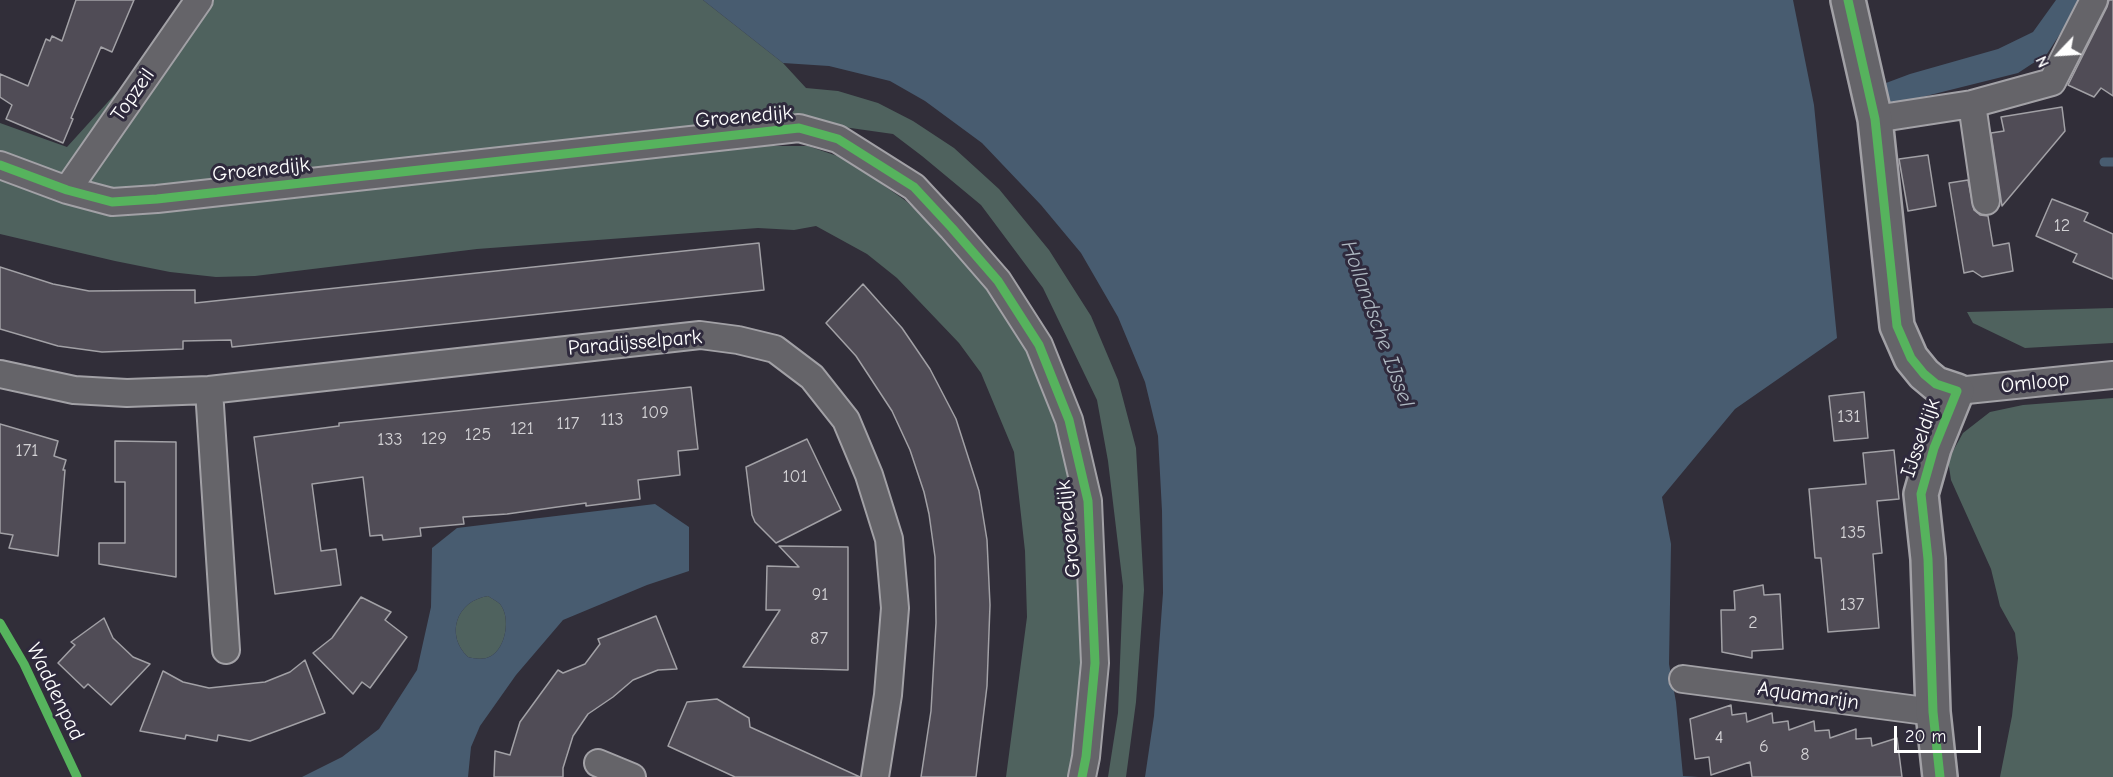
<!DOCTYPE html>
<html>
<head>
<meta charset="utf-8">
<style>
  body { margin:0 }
  #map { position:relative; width:2113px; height:777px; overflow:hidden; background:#312e39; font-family:"Comic Neue",sans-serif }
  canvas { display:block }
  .north { position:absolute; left:2029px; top:24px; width:60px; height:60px; -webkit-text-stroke:4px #2f2a3d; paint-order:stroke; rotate:245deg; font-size:16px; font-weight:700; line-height:24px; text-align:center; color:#fff }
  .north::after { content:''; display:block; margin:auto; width:21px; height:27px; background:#fff; clip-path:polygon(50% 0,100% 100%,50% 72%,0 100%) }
  .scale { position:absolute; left:1894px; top:726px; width:87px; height:27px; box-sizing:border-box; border:3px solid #fff; border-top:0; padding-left:8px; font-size:18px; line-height:21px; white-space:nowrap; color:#fff; -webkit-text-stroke:4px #2f2a3d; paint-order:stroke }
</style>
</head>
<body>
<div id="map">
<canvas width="2113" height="777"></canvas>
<div class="north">N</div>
<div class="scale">20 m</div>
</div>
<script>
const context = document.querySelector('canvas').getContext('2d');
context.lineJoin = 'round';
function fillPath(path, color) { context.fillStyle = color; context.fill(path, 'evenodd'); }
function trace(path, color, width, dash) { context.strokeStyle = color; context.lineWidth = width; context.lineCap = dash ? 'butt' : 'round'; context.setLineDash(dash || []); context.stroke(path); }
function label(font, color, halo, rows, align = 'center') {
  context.font = font + ' "Comic Neue",sans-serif'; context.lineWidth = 6; context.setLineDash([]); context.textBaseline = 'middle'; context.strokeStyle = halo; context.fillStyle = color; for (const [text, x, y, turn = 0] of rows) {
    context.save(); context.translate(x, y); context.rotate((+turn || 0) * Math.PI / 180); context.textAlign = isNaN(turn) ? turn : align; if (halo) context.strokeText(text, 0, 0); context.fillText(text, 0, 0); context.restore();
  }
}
fillPath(new Path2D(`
  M192,0H703L783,63L806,88L838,91L878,103L913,121L954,148L999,189L1049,250L1091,316L1118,380L1136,448L1144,590L1136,702L1126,777H1108L1118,713L1123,586L1108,461L1097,400L1043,288L981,205L922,156L893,134L794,120L151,188L104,189L34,165L0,151V123L67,147L156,49Z
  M721,146H808L846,159L906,201L997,289L1080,444L1085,777H1006L1027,617L1025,551L1014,452L981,373L959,343L897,278L867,254L816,226L794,230L758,228L477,249L255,276L216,277L170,272L115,261L0,234V177L61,201L109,215L632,154Z
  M2113,308V343L2025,348L1973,323L1967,312Z
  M2113,398V777H2000L2012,716L2018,658L2015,633L2000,606L1991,569L1951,480L1948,460L1963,433L1990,412L2023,405Z
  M488,596C492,599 497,601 500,604C511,617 506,648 491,656C484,660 476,659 468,657C445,635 456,601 488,596Z`), '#4f625e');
fillPath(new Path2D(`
  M703,0H1793L1814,105L1837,338L1735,409L1662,497L1671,544L1669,664L1676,702L1683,776L1699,777H1145L1154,716L1163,593L1162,511L1158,436L1145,382L1118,317L1081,253L1041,205L982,143L925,101L890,81L829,66L783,63Z
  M2056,0H2082L2047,54L2018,73L1890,105L1886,83L1910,74L1998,49L2033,32Z
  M655,504L689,527V571L647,585L563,620L516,675L480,726L471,747L468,777H302L342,757L379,729L417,670L431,607L432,548L457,528ZM488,596C492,599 497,601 500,604C511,617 506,648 491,656C484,660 476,659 468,657C445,635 456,601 488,596Z`), '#485c70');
trace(new Path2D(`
  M2104,162H2113`), '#485c70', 9);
const building = new Path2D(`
  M76,0H134L112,52L101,47L71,118L73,119L63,143L6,119L12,105L0,97V74L28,86L46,39L50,41L52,36L62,41Z
  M2109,0H2113V96L2101,88L2094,97L2068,85L2107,7Z
  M2062,107L2065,131L2002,206L1991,133L2004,131L2001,117Z
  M1928,155L1936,206L1908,211L1899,159Z
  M1968,180L1974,210L1980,215L1988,216L1993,246L2009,243L2013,271L1982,277L1973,271L1964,273L1949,183Z
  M2052,199L2088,213L2084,221L2113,234V279L2073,262L2077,254L2036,236Z
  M759,243L764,290L232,347L231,340L183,341V349L102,352L58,346L0,329V267L53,284L89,291L195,290V303Z
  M863,284L902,328L930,369L956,419L979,491L987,540L990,605L987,686L976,777H921L931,711L936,623L935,557L929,514L924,492L910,450L892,411L856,356L826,323Z
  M691,387L698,449L678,451L680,475L638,480L640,499L586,506V503L507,514L463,517L464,524L420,528L421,536L383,540L382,535L370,536L363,477L312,484L321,551L336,549L341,585L275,594L254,437L339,426V423Z
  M1864,392L1868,438L1834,441L1829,396Z
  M0,424L58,441L54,456L66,460L63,470H65L58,556L9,548L13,535L0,533Z
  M807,439L841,510L776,543L755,522L752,515L746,467Z
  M115,441L176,442V577L99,564V543H125V482H115Z
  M1894,450L1899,499L1877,501L1882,553L1873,554L1879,628L1828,632L1821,558H1815L1809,489L1866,484L1863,453Z
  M779,546L848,547V670L743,667L780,610H766L767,566L799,567Z
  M1763,585L1764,595L1780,594L1783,649L1752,651V658L1722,652L1721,610H1735L1734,591Z
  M361,597L391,612L385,620L407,637L370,688L362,682L353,694L313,653L332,638Z
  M656,616L677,669L658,670L633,680L613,697L588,714L573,736L563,768V777H494L495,751L510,755L520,722L558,670L563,673L585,664L600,644L598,639Z
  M104,618L113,638L133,657L150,664L111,705L88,684L84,688L58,663L75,645L71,642Z
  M305,660L325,713L250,741L218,735L217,741L186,735L185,739L140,731L163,671L183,682L209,688L265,682L290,672Z
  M717,699L749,718L750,727L860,777H735L668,746L687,702Z
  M1731,705L1732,715L1746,713L1747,722L1772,713L1773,723L1788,721L1789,730L1814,721L1815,731L1829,730L1830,738L1856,729V739L1871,738L1872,746L1897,738L1902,777H1752L1750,762L1711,775L1709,757L1695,759L1690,719Z`);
fillPath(building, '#504c56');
trace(building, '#a2a1a6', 1.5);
const street = new Path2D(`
  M1972,104L1986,201
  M1875,119L1972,104L2052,82L2094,0
  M0,165L67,190L112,202L157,199L799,128L838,139L914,187L952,228L998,281L1039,345L1069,420L1088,501L1095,663L1086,757L1082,777
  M67,190L199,0
  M0,374L74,390L127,393L209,390L700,335L738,340L775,349L812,377L846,420L869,475L889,539L895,608L888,695L875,777
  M209,390L226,650
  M1957,391L2113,375
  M1683,679L1933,712
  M598,763L632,777`);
const secondary = new Path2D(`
  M1848,0L1875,119L1897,326L1911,358L1924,374L1936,384L1957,391L1934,448L1921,494L1928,559L1933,712L1940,777`);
trace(street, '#a2a1a6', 30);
trace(secondary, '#a2a1a6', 38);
trace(street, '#656469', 26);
trace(secondary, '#656469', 33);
trace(new Path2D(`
  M1848,0L1875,119L1897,326L1911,358L1924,374L1936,384L1957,391L1934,448L1921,494L1928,559L1933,712L1940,777
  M0,165L67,190L112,202L157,199L799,128L838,139L914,187L952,228L998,281L1039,345L1069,420L1088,501L1095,663L1086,757L1082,777
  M0,623L24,664L77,777`), '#56b35d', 9);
label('18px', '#d3d2d5', null, [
  ["12",2062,226],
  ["109",655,413],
  ["131",1849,417],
  ["113",612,420],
  ["117",568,424],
  ["121",522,429],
  ["125",478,435],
  ["129",434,439],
  ["133",390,440],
  ["171",27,451],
  ["101",795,477],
  ["135",1853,533],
  ["91",820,595],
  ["137",1852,605],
  ["2",1753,623],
  ["87",819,639],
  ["4",1719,738],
  ["6",1764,747],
  ["8",1805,755]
]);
label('21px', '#fff', '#2f2a3d', [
  ["Topzeil",133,95,-55],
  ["Groenedijk",744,117,-5],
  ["Groenedijk",261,170,-6],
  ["Paradijsselpark",635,343,-5],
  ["Omloop",2035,383,-6],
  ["IJsseldijk",1921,438,-71],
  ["Groenedijk",1069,529,-96],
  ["Waddenpad",55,692,64],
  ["Aquamarijn",1808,696,8]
]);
label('italic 22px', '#aeb8c1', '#2f2a3d', [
  ["Hollandsche IJssel",1377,324,70]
]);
</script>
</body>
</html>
